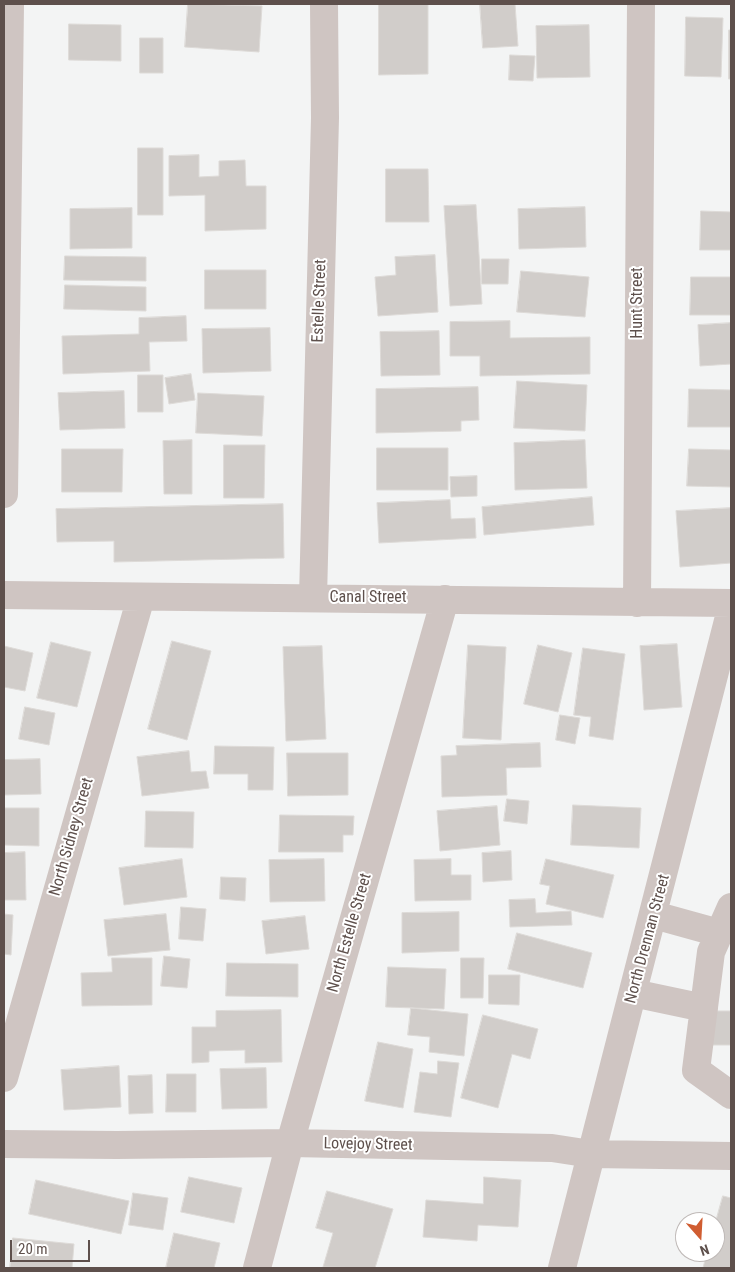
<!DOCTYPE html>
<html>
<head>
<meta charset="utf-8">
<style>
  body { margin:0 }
  #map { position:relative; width:735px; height:1272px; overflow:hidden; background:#f3f4f4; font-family:"Roboto Condensed",sans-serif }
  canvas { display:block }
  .frame { position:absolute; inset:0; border:5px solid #5e504c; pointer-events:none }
  .north { position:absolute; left:675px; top:1212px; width:50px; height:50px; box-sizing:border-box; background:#fff; border:1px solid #bfb9b7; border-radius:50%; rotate:161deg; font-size:14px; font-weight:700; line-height:20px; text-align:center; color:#5e504c }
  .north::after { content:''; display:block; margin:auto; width:18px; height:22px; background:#d05d31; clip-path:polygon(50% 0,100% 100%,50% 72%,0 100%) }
  .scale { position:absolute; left:10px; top:1240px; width:80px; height:22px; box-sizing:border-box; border:2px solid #5e504c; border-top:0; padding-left:6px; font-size:15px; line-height:18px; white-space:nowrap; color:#5e504c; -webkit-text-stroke:4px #fff; paint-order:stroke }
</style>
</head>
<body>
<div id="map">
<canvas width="735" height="1272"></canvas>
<div class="frame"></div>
<div class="north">N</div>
<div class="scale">20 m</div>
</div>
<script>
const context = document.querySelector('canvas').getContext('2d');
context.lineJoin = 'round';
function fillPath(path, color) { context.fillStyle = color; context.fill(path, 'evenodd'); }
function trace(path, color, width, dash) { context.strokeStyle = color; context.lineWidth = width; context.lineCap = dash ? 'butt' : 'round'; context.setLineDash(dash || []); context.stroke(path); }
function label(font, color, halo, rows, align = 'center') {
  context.font = font + ' "Roboto Condensed",sans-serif'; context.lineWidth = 4; context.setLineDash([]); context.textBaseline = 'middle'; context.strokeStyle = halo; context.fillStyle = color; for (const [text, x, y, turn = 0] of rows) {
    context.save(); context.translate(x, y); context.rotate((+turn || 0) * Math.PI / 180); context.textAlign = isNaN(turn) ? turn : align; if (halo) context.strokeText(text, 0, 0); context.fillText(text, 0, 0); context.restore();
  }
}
const building = new Path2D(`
  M188,4L262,6L259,52L185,47Z
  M379,4H428V74L379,75Z
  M480,4H515L518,46L483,48Z
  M686,17L723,18L721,77L685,76Z
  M69,24L121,25V61L69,60Z
  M589,25L590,77L537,78L536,26Z
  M729,30H731V79H729Z
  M140,38H163V73H140Z
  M510,55L535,56L533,81L509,80Z
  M138,148H163V215H138Z
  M199,155V177L219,176V161L245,160L246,186H266V229L205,231V195L169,196V156Z
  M386,169H428L429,222H386Z
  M476,205L482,304L450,306L444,206Z
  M585,207L586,247L519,249L518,209Z
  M132,208V248L70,249V209Z
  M701,211L731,212V250H700Z
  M435,255L438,312L378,316L375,277L396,275L395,257Z
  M65,256L146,257V281L64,280Z
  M482,259H509L508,284H482Z
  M205,270H266V309H205Z
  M521,271L589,277L585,317L517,312Z
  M691,277H731V315H690Z
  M65,285L146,287V311L64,309Z
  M186,316L187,341L149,342L150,371L63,374L62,336L139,334V318Z
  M510,321V338L590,337V374L480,376V356H450V322Z
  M731,323V364L700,366L698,325Z
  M270,328L271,371L203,373L202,329Z
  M439,331L440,375L381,376L380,332Z
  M191,374L195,400L169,404L165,378Z
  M138,375H163V412H138Z
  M517,381L587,385L585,431L514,428Z
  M478,387L479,420L461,421V431L376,433V389Z
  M689,389L731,390V427H688Z
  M124,391L125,428L60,430L58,393Z
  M198,393L264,396L262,436L196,433Z
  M192,440V494H164L163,441Z
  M585,440L587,488L515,490L514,443Z
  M224,445H265L264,498H224Z
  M377,448H448V490H377Z
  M62,449H123L122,492H62Z
  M689,449L731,450V487L687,486Z
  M477,476V496L451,497L450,477Z
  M592,497L594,525L484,535L482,507Z
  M450,500L451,519L475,518L476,538L379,543L377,503Z
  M283,504L284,558L114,562V541L57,542L56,509Z
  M731,508V563L680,567L676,511Z
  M172,641L211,651L187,740L148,729Z
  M51,642L91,652L77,707L37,698Z
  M677,644L682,707L644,710L640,646Z
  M468,645L506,647L501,740L463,738Z
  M538,645L572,653L558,712L524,704Z
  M4,646L33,653L25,691L4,687Z
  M322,646L326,739L286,741L283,647Z
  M583,648L625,654L613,740L589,736L591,717L574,715Z
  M25,707L55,713L49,745L19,739Z
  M560,715L580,718L575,744L556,740Z
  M540,743L541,767L506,768L507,795L442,797L441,756L457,755L456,746Z
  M215,746L274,747L273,790H248V774H214Z
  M189,751L191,772L206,771L209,788L142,796L137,757Z
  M287,753H348V795L288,796Z
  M40,759L41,794L4,795V760Z
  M507,799L529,801L527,824L504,821Z
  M573,805L641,808L639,848L571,845Z
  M497,806L500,845L440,851L437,811Z
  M4,808H39V846L4,845Z
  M146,811L194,812L193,848L145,847Z
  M280,815L354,816L353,835H343V852H279Z
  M511,851L512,880L483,882L482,853Z
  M25,852L26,900H4V853Z
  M182,859L187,897L124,905L119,868Z
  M324,859L325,901L270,902L269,860Z
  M451,859V875H471V900L415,901L414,860Z
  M546,859L614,875L603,918L546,904L550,886L540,884Z
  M221,877L246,878L245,901L220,899Z
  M535,899L536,913L571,911L572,925L510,927L509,900Z
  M181,907L206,909L203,941L179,939Z
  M459,912V951L402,953V913Z
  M4,914L13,915L11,955L4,954Z
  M166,914L170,950L108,956L104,920Z
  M305,916L309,949L266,954L262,921Z
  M517,933L592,953L583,988L508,969Z
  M164,956L190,959L187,988L161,986Z
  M112,958H152V1005L82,1006L81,973L112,972Z
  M461,958H484L483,998H461Z
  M227,963L298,964V997L226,996Z
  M388,967L446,969L444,1009L386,1007Z
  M489,975H520L519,1005L489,1004Z
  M411,1008L468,1014L464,1056L429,1052L430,1037L408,1035Z
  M281,1010L282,1062L245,1063V1050L209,1051V1062L192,1063V1027H216V1011Z
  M712,1011H731V1045H712Z
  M483,1015L538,1029L530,1059L512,1054L498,1108L461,1098Z
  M378,1042L413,1049L403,1108L365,1101Z
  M438,1061L459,1063L451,1117L414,1112L420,1072L437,1074Z
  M119,1066L121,1107L64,1110L61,1070Z
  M266,1068L267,1108L222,1109L220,1069Z
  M167,1074H196V1112H166Z
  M152,1075L153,1113L129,1114L128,1076Z
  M189,1177L242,1188L234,1223L181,1212Z
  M484,1177L521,1180L518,1227L478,1225L477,1241L423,1237L426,1200L483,1204Z
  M36,1180L129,1201L121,1234L29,1214Z
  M327,1191L393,1209L375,1268L323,1267L333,1233L316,1228Z
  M133,1193L168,1198L163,1230L129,1225Z
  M723,1196L731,1198V1268H703L707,1252H715V1224Z
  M174,1233L220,1243L214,1268H166Z
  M13,1238L74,1244L72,1268H10Z`);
fillPath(building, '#d1cdca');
trace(building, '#dddad7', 1);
trace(new Path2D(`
  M4,494L10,4
  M4,595L731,603
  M313,598L325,118L324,4
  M637,603L641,4
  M731,907L711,952L696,1070L731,1095
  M654,915L719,933
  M633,993L704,1008
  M4,1078L141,597
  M4,1144L117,1145L290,1143L552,1148L591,1154L731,1156
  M257,1268L290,1143L445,599
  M562,1268L731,609`), '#cfc5c2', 28);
label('16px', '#5e504c', '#fff', [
  ["Estelle Street",320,301,-88],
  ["Hunt Street",638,303,-90],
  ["Canal Street",368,598],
  ["North Sidney Street",72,837,-74],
  ["North Estelle Street",350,933,-74],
  ["North Drennan Street",648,939,-75],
  ["Lovejoy Street",368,1145,1]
]);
</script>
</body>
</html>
